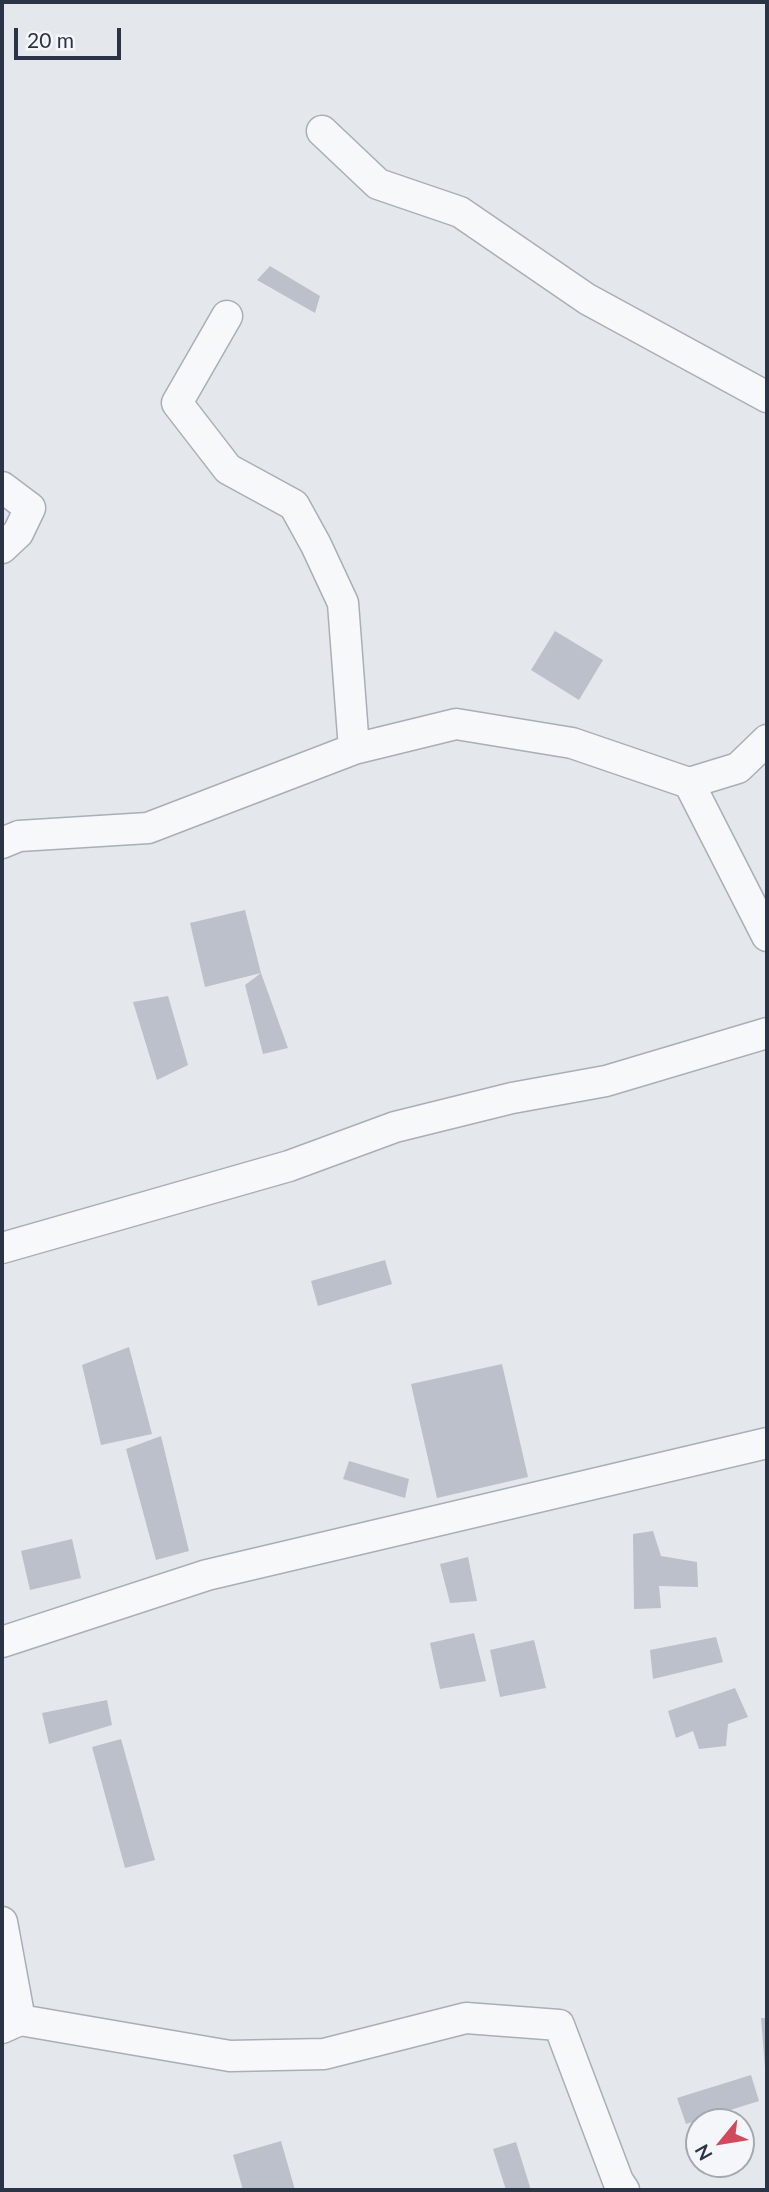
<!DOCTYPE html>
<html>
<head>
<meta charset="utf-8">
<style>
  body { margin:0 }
  #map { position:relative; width:769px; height:2192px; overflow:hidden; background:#e4e7ec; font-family:Lato,sans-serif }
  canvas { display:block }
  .frame { position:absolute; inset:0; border:4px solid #2b3445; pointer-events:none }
  .north { position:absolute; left:685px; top:2108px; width:70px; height:70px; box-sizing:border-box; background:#f4f6f9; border:2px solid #a4a8b1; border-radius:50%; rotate:240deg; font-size:19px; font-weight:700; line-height:28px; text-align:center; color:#2b3445 }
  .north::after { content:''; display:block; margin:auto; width:24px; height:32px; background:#d1495b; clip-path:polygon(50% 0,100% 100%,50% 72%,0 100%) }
  .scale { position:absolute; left:14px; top:28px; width:107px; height:32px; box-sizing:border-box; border:4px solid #2b3445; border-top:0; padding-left:9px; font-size:21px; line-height:24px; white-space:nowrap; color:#2b3445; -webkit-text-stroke:5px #f4f6f9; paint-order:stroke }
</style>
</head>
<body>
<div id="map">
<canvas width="769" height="2192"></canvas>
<div class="frame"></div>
<div class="north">N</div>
<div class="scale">20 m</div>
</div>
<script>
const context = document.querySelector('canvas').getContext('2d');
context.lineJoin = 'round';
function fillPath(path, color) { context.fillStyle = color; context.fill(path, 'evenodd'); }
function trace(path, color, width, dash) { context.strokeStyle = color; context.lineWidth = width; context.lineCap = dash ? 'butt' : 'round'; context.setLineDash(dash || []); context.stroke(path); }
fillPath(new Path2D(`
  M270,266L320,296L315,313L257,280Z
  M555,631L603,660L579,700L531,670Z
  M245,910L261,973L205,987L190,923Z
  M261,973L288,1048L263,1054L245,985Z
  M168,996L188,1065L157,1080L133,1002Z
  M385,1260L392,1284L318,1306L311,1281Z
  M129,1347L152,1434L101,1445L82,1365Z
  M502,1364L528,1477L437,1498L411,1384Z
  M161,1436L189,1551L156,1560L126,1449Z
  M349,1461L409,1479L405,1498L343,1479Z
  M653,1531L661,1556L697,1562L698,1587L659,1586L661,1608L634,1609L633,1534Z
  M72,1539L81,1578L30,1590L21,1551Z
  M468,1557L477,1601L450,1603L440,1564Z
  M474,1633L486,1681L440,1689L430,1643Z
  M716,1637L723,1662L653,1679L650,1650Z
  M534,1640L546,1688L500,1697L490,1650Z
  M735,1688L748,1717L728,1724L726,1746L699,1749L693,1731L676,1738L668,1711Z
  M107,1700L112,1725L49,1744L42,1713Z
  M121,1739L155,1860L125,1868L92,1747Z
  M761,2018H767V2067H765Z
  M751,2075L759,2101L686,2124L677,2098Z
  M281,2141L295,2190H243L233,2155Z
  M516,2142L531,2190H506L493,2149Z`), '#bbc0ca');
const street = new Path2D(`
  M322,131L378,184L460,212L587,299L767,397
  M227,316L177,403L228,469L294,505L316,545L343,603L354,749
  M2,487L30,508L18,533L2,548
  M689,783L767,936
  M2,843L19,836L148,828L354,749L456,724L572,743L689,783L738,768L767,740
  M2,1248L289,1166L395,1127L512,1098L606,1081L767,1033
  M2,1642L207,1575L767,1443
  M2,1922L20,2020
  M2,2028L20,2020L230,2056L324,2054L466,2018L559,2025L618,2181L624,2190`);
trace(street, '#a9aeb7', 33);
trace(street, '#f7f8fa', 30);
</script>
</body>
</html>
